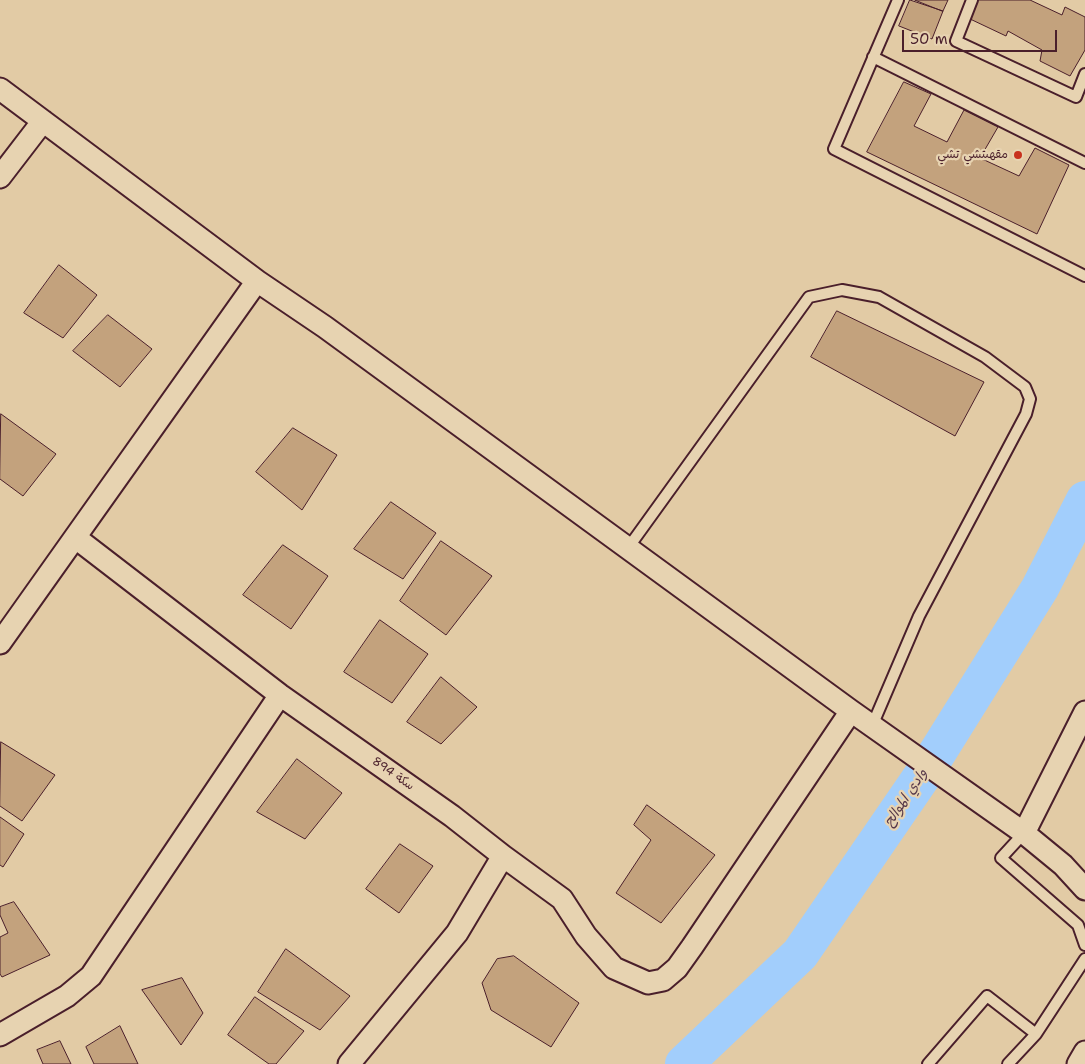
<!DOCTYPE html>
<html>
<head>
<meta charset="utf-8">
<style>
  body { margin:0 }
  #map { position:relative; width:1085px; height:1064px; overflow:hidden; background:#e2cba5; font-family:"Shantell Sans",sans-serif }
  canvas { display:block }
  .scale { position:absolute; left:902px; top:30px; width:155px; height:22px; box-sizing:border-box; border:2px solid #4a1f2b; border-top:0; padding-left:6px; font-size:15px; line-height:18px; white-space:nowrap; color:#4a1f2b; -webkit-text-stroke:4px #e7d3b1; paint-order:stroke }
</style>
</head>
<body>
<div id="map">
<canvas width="1085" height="1064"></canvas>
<div class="scale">50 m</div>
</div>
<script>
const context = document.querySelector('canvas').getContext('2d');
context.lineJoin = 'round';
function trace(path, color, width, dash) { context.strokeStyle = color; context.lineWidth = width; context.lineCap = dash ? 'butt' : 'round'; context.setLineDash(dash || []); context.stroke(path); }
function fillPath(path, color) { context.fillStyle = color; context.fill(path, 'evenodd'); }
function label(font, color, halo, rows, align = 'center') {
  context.font = font + ' "Shantell Sans","Playpen Sans Arabic",sans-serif'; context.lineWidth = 4.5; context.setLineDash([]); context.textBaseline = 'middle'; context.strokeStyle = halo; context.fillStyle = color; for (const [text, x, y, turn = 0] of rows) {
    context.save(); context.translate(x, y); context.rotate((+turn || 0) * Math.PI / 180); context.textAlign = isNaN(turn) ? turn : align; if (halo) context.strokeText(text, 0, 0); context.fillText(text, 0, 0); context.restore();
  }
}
trace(new Path2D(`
  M684,1064L800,954L929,766L1040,588L1085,500`), '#a2cefc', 38);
const building = new Path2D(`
  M910,0L943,11L932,39L899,26Z
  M915,0H948L943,11Z
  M978,0H1030L1062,15L1065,7L1085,17V50L1070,76L1040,61L1042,50L1008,31L1006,36L968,18Z
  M904,82L931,94L914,126L947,142L964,110L998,127L980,158L1019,176L1035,148L1069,165L1037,234L867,152Z
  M59,265L97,295L63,338L24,313Z
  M837,311L984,382L955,436L811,357Z
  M108,315L152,349L120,387L73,351Z
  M1,414L56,454L23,496L0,479Z
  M293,428L337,455L302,510L256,472Z
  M391,502L436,533L403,579L354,549Z
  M441,541L492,576L446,635L400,601Z
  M283,545L328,576L291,629L243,595Z
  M380,620L428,654L392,703L344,672Z
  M441,677L477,707L441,744L407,722Z
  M1,742L55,775L22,821L0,806Z
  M297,759L342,793L305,839L257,812Z
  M647,805L715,855L661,923L616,893L651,840L634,825Z
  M0,817L24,834L3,867L0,865Z
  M400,844L433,866L399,913L366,889Z
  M14,902L50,955L2,977L0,974V937L8,933L0,915V907Z
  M286,949L350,996L320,1030L258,992Z
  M514,956L579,1003L551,1047L491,1010L482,983L497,959Z
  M182,978L203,1013L181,1045L142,990Z
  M255,997L304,1031L276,1064H269L228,1035Z
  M120,1026L138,1064H94L86,1047Z
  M60,1041L71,1064H43L37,1050Z`);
fillPath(building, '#c3a27d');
trace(building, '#4a1f2b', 1);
const service = new Path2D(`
  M898,0L834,149L1085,276
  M972,0L956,41L1076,97L1085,74
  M873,57L1085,163
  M628,548L809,297L842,290L879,297L985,357L1025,387L1030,399L1026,414L919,616L872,726
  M1024,833L1001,858L1078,925L1085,945
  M928,1064L987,996L1036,1034
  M1008,1064L1036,1034L1085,959`);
const minor = new Path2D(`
  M0,89L257,281
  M0,177L43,121
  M76,538L280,695L452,816L503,856L457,933L349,1064
  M0,643L257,281L325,327L851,711L1024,833L1063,865L1085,889
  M1024,833L1085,712
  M503,856L562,899L586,936L614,968L648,983L663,980L677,968L692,947L851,711
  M0,1035L67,996L91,976L280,695
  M1078,1064L1085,1052`);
trace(service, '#4a1f2b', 14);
trace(minor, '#4a1f2b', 25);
trace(service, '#e7d3b1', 10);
trace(minor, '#e7d3b1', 21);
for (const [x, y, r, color] of [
  [1018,155,5,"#c8321e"]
]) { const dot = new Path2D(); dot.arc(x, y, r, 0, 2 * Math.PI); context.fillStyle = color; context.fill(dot); trace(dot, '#e7d3b1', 2); }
label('12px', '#4a1f2b', '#e7d3b1', [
  ["مقهىتشي تشي",1008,155]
], 'right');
label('12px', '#4a1f2b', '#e7d3b1', [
  ["سكة 894",393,774,35]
]);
label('italic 14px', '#57394a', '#e7d3b1', [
  ["وادي الموالح",906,798,-56]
]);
</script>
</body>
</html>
